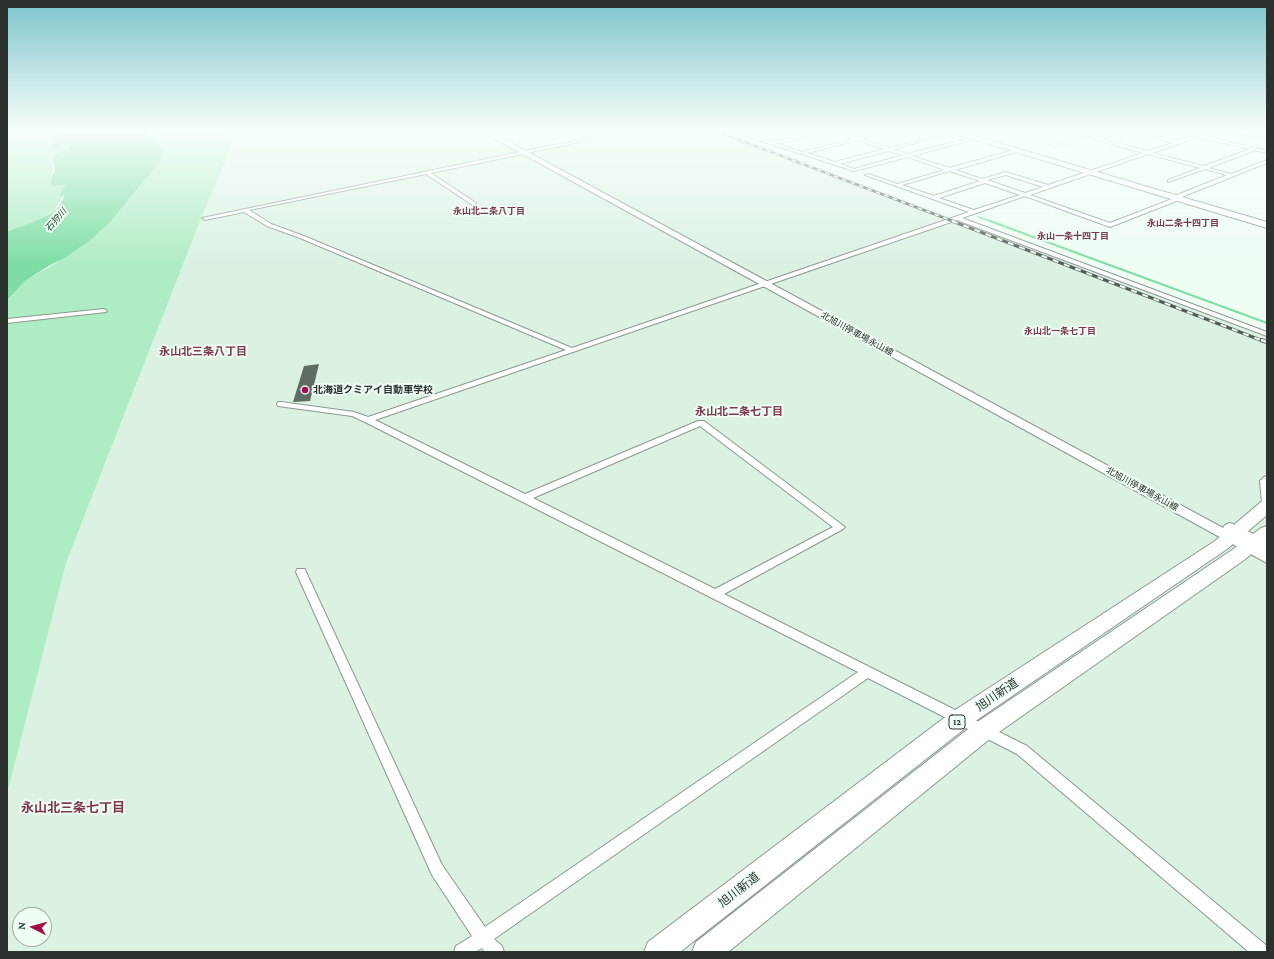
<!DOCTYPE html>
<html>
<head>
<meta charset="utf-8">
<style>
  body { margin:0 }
  #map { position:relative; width:1274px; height:959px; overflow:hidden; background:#eefef3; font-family:"Crimson Pro",serif }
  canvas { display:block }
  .frame { position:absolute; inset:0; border:8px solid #2b312d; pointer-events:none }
  .north { position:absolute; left:12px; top:907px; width:40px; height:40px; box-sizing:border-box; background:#eefef3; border:1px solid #a0aca4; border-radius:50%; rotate:276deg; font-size:11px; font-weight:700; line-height:16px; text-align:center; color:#2b312d }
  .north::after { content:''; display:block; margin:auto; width:14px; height:18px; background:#a40d4a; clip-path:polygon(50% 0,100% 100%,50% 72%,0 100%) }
</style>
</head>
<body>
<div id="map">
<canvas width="1274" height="959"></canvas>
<div class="frame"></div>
<div class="north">N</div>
</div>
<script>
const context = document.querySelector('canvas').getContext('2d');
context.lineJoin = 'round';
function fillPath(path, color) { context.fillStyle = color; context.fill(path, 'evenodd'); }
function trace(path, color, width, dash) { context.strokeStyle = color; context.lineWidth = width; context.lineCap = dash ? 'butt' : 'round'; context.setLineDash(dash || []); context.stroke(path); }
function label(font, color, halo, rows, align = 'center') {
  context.font = font + ' "Crimson Pro","Noto Sans JP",serif'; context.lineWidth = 4; context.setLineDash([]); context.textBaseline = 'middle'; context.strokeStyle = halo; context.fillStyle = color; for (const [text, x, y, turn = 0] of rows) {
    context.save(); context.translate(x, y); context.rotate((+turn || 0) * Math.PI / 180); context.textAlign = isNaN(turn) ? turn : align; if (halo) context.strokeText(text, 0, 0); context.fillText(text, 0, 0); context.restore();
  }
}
fillPath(new Path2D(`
  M238,131H723L1267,337V952H7V794L66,563L202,216ZM20,915H44V939H20Z
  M992,131H1032L1078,144L1057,150Z`), '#dbf1e2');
fillPath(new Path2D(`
  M149,131H238L202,216L66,563L7,794V300L25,281L63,259L162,148Z
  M44,136L57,149L69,144L71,147L52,156L53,186L66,185L60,195H64L54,210L36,222L7,232V140Z`), '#aeecc4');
fillPath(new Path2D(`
  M50,131H146L162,148L160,161L109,223L89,241L63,259L50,265L25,281L7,300V232C24,224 61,217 64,195L59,196L66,185L53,186L51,182L55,169L52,156L71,147L69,144L57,149L52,146Z`), '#7ddda4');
trace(new Path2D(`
  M978,217L993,222`), '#7ddda4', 1.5);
trace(new Path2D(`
  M990,221L1267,323`), '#7ddda4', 2);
fillPath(new Path2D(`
  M319,364L310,401L293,402L304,366Z`), '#5e6c62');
const street = new Path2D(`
  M242,131H247L244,133Z
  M297,131H302L310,138L307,139Z
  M622,131H632L431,173L476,203V205L474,206L426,174L249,210L271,224L304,236L572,348L969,212L865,175L869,174L897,184L945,170L908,157L854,171L746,136V134L773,142L818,131H827L777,144L802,152L853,139L832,131C841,131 849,137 858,137C867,138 879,131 890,131L862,139L889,148L954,131L953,133L893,149L908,154L973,137L974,139L912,156L950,168L1014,150L1016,152L955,170L982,179L1006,172L1048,185L1143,153L1065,131C1076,131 1087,138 1097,138C1106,138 1115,131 1125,131L1102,139L1148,151L1173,143L1146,136V134L1177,141L1194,136L1178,131C1185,131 1193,135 1199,134C1204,133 1208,131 1213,131L1203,135L1267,151V153L1255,150L1209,168L1231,174L1267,160V163L1179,198V200L1110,227L1025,196L962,218L1267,332V336L957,220L375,420L525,494L698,421H704L845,527L843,529L724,594L1027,746L1267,946V952H1249L1017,754L868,678L494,939L502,946L504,952H485L482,948L475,952H454L456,946L472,936L432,875L296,572L297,569H305L306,572L442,865L485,927L858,672L365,422L352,416L278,406L277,404L278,402H281L354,412L368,417L566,350L300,238L267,226L244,212L205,220L202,218ZM1198,137L1250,149L1204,166L1152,153ZM857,140L884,149L835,162L807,153ZM888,151L903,155L854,169L840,164ZM1148,154L1200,168L1168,180V182L1205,169L1227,175L1172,197V199L1110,223L1030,195ZM950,171L980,181L934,196L902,185ZM1006,175L1043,187L1025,193L987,180ZM985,183L1020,195L974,210L939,198ZM700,426L833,527L715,589L533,498Z
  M1229,131H1238L1267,139V141Z
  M104,309L107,311L106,312L7,323V319Z
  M1267,476V506L1262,503L1260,481L1264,477Z`);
const secondary = new Path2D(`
  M481,131H489L1223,528L1225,525L1230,523L1235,525L1267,541V563Z`);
const primary = new Path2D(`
  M36,131H57L7,139V135Z`);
const highway = new Path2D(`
  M946,131H958L1267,222V228Z
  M1267,500V515L1227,549L968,726L680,952H644L648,942L952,712L1215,541L1261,502Z
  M1267,526V541L1244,560L992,737L728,952H692L696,942L976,723L1232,550L1261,528Z`);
trace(street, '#8a998f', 2);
trace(secondary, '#8a998f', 2);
trace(primary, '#8a998f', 2);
trace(highway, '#8a998f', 2);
fillPath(street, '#fff');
fillPath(secondary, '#fff');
fillPath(primary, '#fff');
fillPath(highway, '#fff');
const railFar2 = new Path2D(`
  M716,131L955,222`);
const railFar1 = new Path2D(`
  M952,221L1263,341`);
const rail = new Path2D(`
  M1261,340L1267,342`);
trace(railFar2, '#535b55', 2.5);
trace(railFar1, '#535b55', 3);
trace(rail, '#535b55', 4);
trace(railFar2, '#eefef3', 1.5, [4.5]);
trace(railFar1, '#eefef3', 2, [6]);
trace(rail, '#eefef3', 2.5, [8]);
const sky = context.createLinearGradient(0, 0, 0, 266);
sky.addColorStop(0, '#7dc4cd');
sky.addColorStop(0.49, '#f7fffa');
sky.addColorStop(1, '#f7fffa00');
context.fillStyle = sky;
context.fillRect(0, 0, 1274, 266);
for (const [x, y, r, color] of [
  [305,390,4,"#a40d4a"]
]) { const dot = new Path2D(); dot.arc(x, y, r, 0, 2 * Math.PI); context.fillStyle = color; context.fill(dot); trace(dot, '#eefef3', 1.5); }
label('bold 9px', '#7f384b', '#eefef3', [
  ["永山北二条八丁目",489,211],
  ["永山二条十四丁目",1183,223],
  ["永山一条十四丁目",1073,236],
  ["永山北一条七丁目",1060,331]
]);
label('italic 9px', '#1b442c', '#eefef3', [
  ["石狩川",56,220,-49]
]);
label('9px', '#2b312d', '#eefef3', [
  ["北旭川停車場永山線",857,334,29],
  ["北旭川停車場永山線",1142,489,29]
]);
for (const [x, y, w] of [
  [957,722,16]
]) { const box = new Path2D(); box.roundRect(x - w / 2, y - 7, w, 14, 3); context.fillStyle = '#eefef3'; context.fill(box); trace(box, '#2b312d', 1); }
label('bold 9px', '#2b312d', null, [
  ["12",957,722]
]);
label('bold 10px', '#2b312d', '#eefef3', [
  ["北海道クミアイ自動車学校",313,390]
], 'left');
label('bold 11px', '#7f384b', '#eefef3', [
  ["永山北三条八丁目",203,352],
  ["永山北二条七丁目",739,412]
]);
label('12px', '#2b312d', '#eefef3', [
  ["旭川新道",997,695,-34],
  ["旭川新道",739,890,-38]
]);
label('bold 13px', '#7f384b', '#eefef3', [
  ["永山北三条七丁目",73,808]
]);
</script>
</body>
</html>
